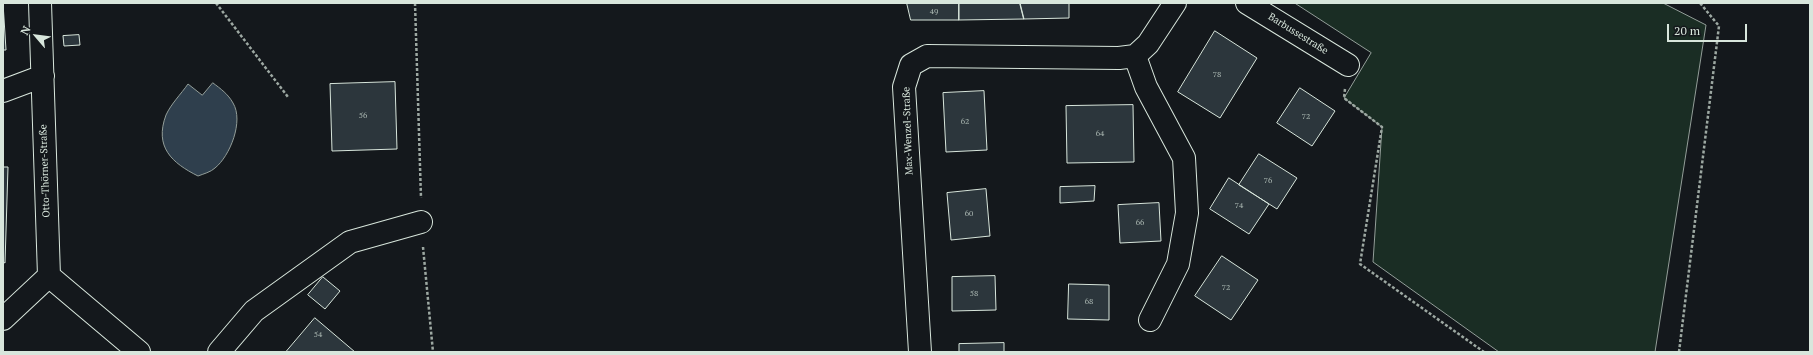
<!DOCTYPE html>
<html>
<head>
<meta charset="utf-8">
<style>
  body { margin:0 }
  #map { position:relative; width:1813px; height:355px; overflow:hidden; background:#14181c; font-family:"PT Serif",serif }
  canvas { display:block }
  .frame { position:absolute; inset:0; border:4px solid #d8e6dc; pointer-events:none }
  .north { position:absolute; left:16px; top:16px; width:40px; height:40px; -webkit-text-stroke:3px #14181c; paint-order:stroke; rotate:298deg; font-size:11px; font-weight:700; line-height:16px; text-align:center; color:#d8e6dc }
  .north::after { content:''; display:block; margin:auto; width:14px; height:18px; background:#d8e6dc; clip-path:polygon(50% 0,100% 100%,50% 72%,0 100%) }
  .scale { position:absolute; left:1667px; top:24px; width:80px; height:18px; box-sizing:border-box; border:2px solid #d8e6dc; border-top:0; padding-left:5px; font-size:12px; line-height:14px; white-space:nowrap; color:#d8e6dc; -webkit-text-stroke:3px #14181c; paint-order:stroke }
</style>
</head>
<body>
<div id="map">
<canvas width="1813" height="355"></canvas>
<div class="frame"></div>
<div class="north">N</div>
<div class="scale">20 m</div>
</div>
<script>
const context = document.querySelector('canvas').getContext('2d');
context.lineJoin = 'round';
function fillPath(path, color) { context.fillStyle = color; context.fill(path, 'evenodd'); }
function trace(path, color, width, dash) { context.strokeStyle = color; context.lineWidth = width; context.lineCap = dash ? 'butt' : 'round'; context.setLineDash(dash || []); context.stroke(path); }
function label(font, color, halo, rows, align = 'center') {
  context.font = font + ' "PT Serif",serif'; context.lineWidth = 3; context.setLineDash([]); context.textBaseline = 'middle'; context.strokeStyle = halo; context.fillStyle = color; for (const [text, x, y, turn = 0] of rows) {
    context.save(); context.translate(x, y); context.rotate((+turn || 0) * Math.PI / 180); context.textAlign = isNaN(turn) ? turn : align; if (halo) context.strokeText(text, 0, 0); context.fillText(text, 0, 0); context.restore();
  }
}
const green = new Path2D(`
  M1295,3H1663L1706,25L1655,352H1499L1373,262L1382,127L1344,98L1371,53Z`);
fillPath(green, '#1a2d24');
trace(green, '#939e99', 1);
const water = new Path2D(`
  M213,83C221,89 228,94 233,103C244,121 230,156 215,168C211,172 203,174 198,176C172,163 154,147 166,115C171,104 181,94 188,84L202,95Z`);
fillPath(water, '#2f3f4d');
trace(water, '#939e99', 1);
const building = new Path2D(`
  M3,3L6,50H3Z
  M907,3H959V20H911Z
  M959,3H1020L1024,19L959,20Z
  M1020,3H1069V18L1024,19Z
  M1215,31L1257,58L1220,118L1178,92Z
  M79,35L80,45L64,46L63,36Z
  M395,82L397,149L332,151L330,84Z
  M1300,88L1335,111L1312,146L1277,123Z
  M984,91L987,150L946,152L943,93Z
  M1133,105L1134,162L1067,163L1066,106Z
  M1259,154L1297,178L1277,209L1239,185Z
  M3,167H8L5,263L3,262Z
  M1229,178L1269,204L1249,234L1210,209Z
  M1095,186L1094,201L1060,203V187Z
  M986,189L990,236L951,240L947,193Z
  M1159,203L1161,241L1120,243L1118,205Z
  M1222,256L1258,280L1231,320L1195,296Z
  M995,276L996,310L952,311V277Z
  M323,277L340,291L325,309L308,295Z
  M1069,284L1109,285V320L1068,319Z
  M315,318L355,352H286Z
  M1004,343V352H959V344Z`);
fillPath(building, '#2c363c');
trace(building, '#d8e6dc', 1);
const minor = new Path2D(`
  M1247,3L1348,65
  M1135,56L1146,87L1184,158L1187,213L1178,264L1150,320
  M3,91L43,76
  M49,276L139,352
  M3,319L49,276L40,3
  M219,352L254,311L350,242L421,222
  M920,352L904,87L911,65L927,56L1119,58L1135,56L1148,44L1175,3`);
trace(minor, '#d8e6dc', 24);
trace(new Path2D(`
  M216,3L288,97
  M415,3L421,198
  M1345,89L1344,98L1382,127L1360,264L1484,352
  M423,247L433,352
  M1679,352L1719,26L1700,3`), '#9da8a2', 2.5, [3, 2]);
trace(minor, '#14181c', 22);
label('8px', '#adbab4', null, [
  ["49",934,12],
  ["78",1217,75],
  ["56",363,116],
  ["72",1306,117],
  ["62",965,122],
  ["64",1100,134],
  ["76",1268,181],
  ["74",1239,206],
  ["60",969,214],
  ["66",1140,223],
  ["72",1226,288],
  ["58",974,294],
  ["68",1089,302],
  ["54",318,335]
]);
label('10px', '#d8e6dc', '#14181c', [
  ["Barbussestraße",1298,34,32],
  ["Max-Wenzel-Straße",908,131,-92],
  ["Otto-Thörner-Straße",45,171,-92]
]);
</script>
</body>
</html>
